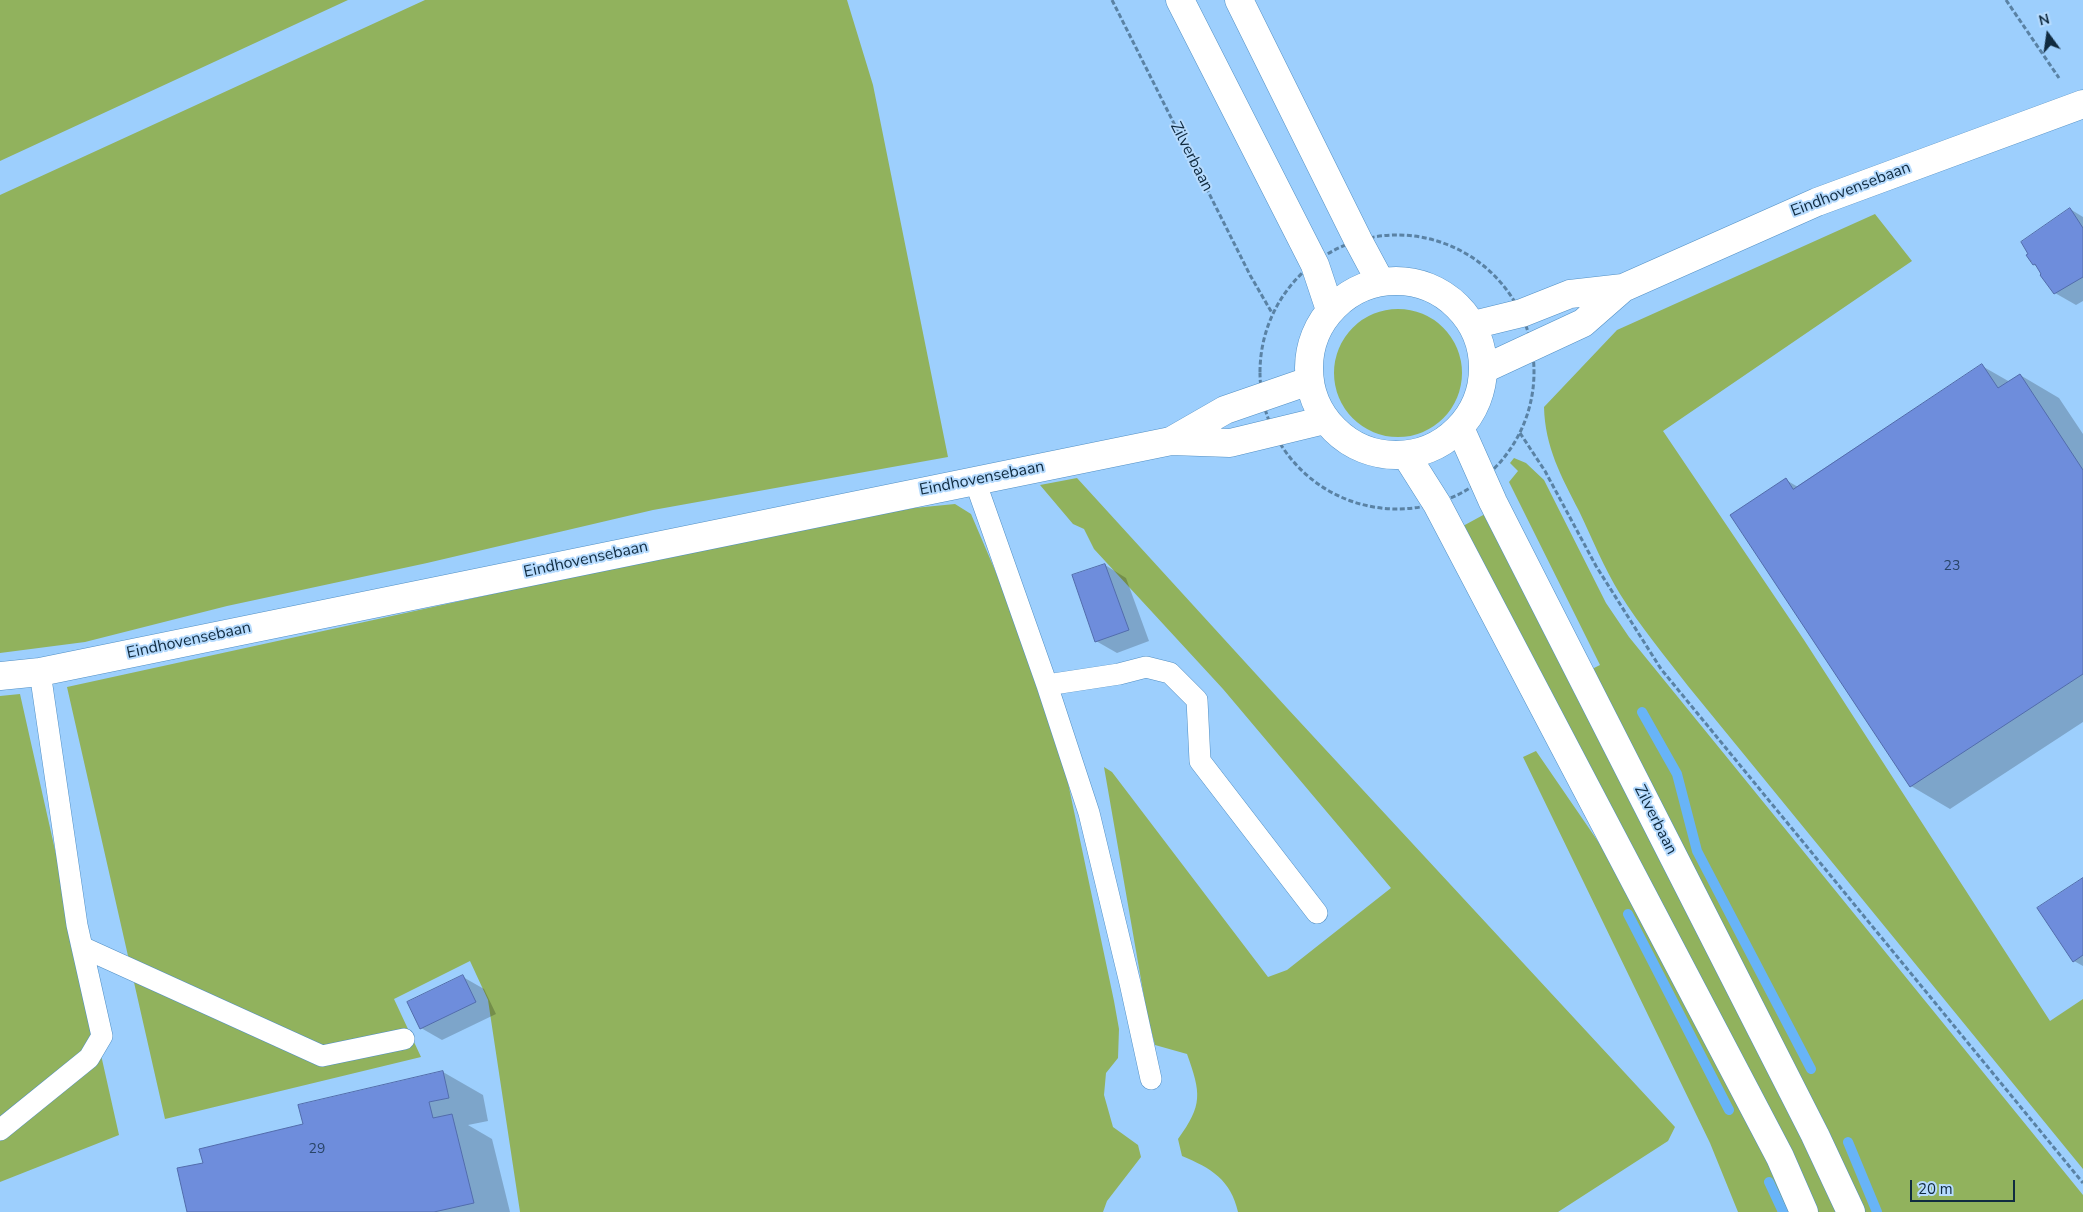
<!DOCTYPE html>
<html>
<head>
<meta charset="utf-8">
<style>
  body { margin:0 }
  #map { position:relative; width:2083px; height:1212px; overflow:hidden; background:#9dcffd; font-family:"Nunito Sans",sans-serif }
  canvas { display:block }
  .north { position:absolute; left:2023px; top:10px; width:50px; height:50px; -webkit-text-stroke:4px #b6dbfe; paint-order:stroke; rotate:346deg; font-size:14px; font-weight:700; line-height:20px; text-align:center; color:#102b40 }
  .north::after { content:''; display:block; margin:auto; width:18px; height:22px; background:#102b40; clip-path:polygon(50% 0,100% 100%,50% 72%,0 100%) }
  .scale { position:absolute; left:1910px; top:1180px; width:105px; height:22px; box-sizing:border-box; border:2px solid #102b40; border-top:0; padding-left:6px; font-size:15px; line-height:18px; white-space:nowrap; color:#102b40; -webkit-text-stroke:4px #b6dbfe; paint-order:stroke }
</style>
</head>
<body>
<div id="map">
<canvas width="2083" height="1212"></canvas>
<div class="north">N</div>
<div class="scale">20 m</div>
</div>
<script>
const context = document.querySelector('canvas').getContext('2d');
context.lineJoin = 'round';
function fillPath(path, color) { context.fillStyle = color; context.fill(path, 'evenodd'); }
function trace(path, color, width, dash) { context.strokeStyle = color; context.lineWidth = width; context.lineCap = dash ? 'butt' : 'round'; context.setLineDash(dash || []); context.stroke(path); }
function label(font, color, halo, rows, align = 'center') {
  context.font = font + ' "Nunito Sans",sans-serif'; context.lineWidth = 4; context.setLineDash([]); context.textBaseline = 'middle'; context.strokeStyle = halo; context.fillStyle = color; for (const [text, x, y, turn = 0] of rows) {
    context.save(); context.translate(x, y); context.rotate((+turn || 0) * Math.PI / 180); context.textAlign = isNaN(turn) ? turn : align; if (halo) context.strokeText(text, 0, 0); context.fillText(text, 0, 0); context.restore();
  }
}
fillPath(new Path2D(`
  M0,0H348L0,161Z
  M425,0H847L873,85L948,457L653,510L427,563L227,606L85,642L0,653V195Z
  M1875,214L1912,261L1663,431L1804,640L2050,1021L2083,999V1169L1688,686C1665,656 1640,626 1620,594C1604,568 1592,538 1579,511C1561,476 1545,447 1544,407L1617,330Z
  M1334 373a64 64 0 1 1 128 0a64 64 0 1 1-128 0Z
  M1514,458L1526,463L1544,480L1606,603L1629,637L2083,1195V1212H1863L1588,671L1600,665L1509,482L1518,471L1510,463Z
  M1077,478L1287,708L1675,1127L1668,1141L1558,1212H1238C1231,1180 1211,1168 1182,1156L1178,1139C1203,1105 1201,1093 1187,1054L1155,1045L1147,1014L1104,767L1112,772L1268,977L1287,970L1391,888L1223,689L1094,549L1084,529L1073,524L1040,485Z
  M955,504L971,514L1003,589L1063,759L1114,1001L1119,1029L1118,1058L1106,1073L1104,1095L1113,1127L1138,1145L1141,1157L1107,1201L1103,1212H520L488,1000L470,961L394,999L421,1057L165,1119L67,687L721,544L914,508Z
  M1485,514L1840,1212H1817L1463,526Z
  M20,694L119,1135L0,1182V696Z
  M1536,751L1630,888L1794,1212H1738L1710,1143L1523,757Z`), '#91b25d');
fillPath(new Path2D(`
  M2070,209L2083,217V301L2076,305L2055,293L2038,267L2034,265L2028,256Z
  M1982,366L2010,382L2020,375L2059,398L2083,434V722L1950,809L1911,786L1786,480L1798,487Z
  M1105,565L1126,578L1149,641L1117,653L1096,641Z
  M2083,880V966L2074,961Z
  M463,977L484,989L496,1014L442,1040L421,1028Z
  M443,1072L483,1095L488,1121L468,1125L492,1139L510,1212H188L204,1164Z`), '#0003');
trace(new Path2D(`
  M1642,712L1677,774L1697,851L1811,1069
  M1628,914L1729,1110
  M1848,1142L1877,1212
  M1769,1182L1783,1212`), '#68b4f7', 10);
const building = new Path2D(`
  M2070,208L2083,228V277L2054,294L2040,275L2041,274L2035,264L2033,265L2026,255L2028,254L2021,242Z
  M1982,364L1998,388L2020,374L2083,470V674L1910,787L1730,515L1786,478L1793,489Z
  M1105,564L1129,630L1095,642L1072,575Z
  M2083,878V955L2073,962L2037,908Z
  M463,975L476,1002L420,1029L407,1002Z
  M443,1071L449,1098L429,1102L433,1118L452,1114L474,1203L434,1212H187L177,1168L203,1163L199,1149L303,1124L298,1105Z`);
fillPath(building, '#6e8ddc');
trace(building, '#526cab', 1);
const service = new Path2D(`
  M975,481L1047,685L1119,674L1146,667L1170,673L1197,700L1200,761L1317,913
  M1047,685L1089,813L1130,983L1151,1079
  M82,947L322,1056L404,1039
  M0,1130L89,1058L102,1036L77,925L40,672`);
const minor = new Path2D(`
  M1473,325L1522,313L1570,294L1623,288
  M1484,369L1583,323L1623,288L1817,202L2083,104
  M1171,441L1225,410L1309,381
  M0,676L40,672L1171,441L1230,443L1325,420`);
const secondary = new Path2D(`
  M1180,0L1315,265L1330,310
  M1239,0L1358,240L1380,281
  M1309 368a87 87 0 1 1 174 0a87 87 0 1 1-174 0Z
  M1460,428L1493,502L1815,1135L1851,1212
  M1406,455L1437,504L1780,1157L1804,1212`);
trace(service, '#518fc4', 22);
trace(minor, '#518fc4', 29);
trace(secondary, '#518fc4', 29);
trace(new Path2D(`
  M1112,0L1250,275L1272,313
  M2006,0L2059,78
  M1260 372a137 137 0 1 1 274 0a137 137 0 1 1-274 0Z
  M1520,433L1545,471L1596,566L1661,669L2083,1183`), '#5a82a4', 3, [5, 2.5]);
trace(service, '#fff', 21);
trace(minor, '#fff', 28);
trace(secondary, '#fff', 28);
label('14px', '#284467', null, [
  ["23",1952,567],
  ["29",317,1150]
]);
label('16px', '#102b40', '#b6dbfe', [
  ["Zilverbaan",1191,157,63],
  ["Eindhovensebaan",1851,190,-21],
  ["Eindhovensebaan",982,479,-11],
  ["Eindhovensebaan",586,560,-12],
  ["Eindhovensebaan",189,641,-12],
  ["Zilverbaan",1655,820,63]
]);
</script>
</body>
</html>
